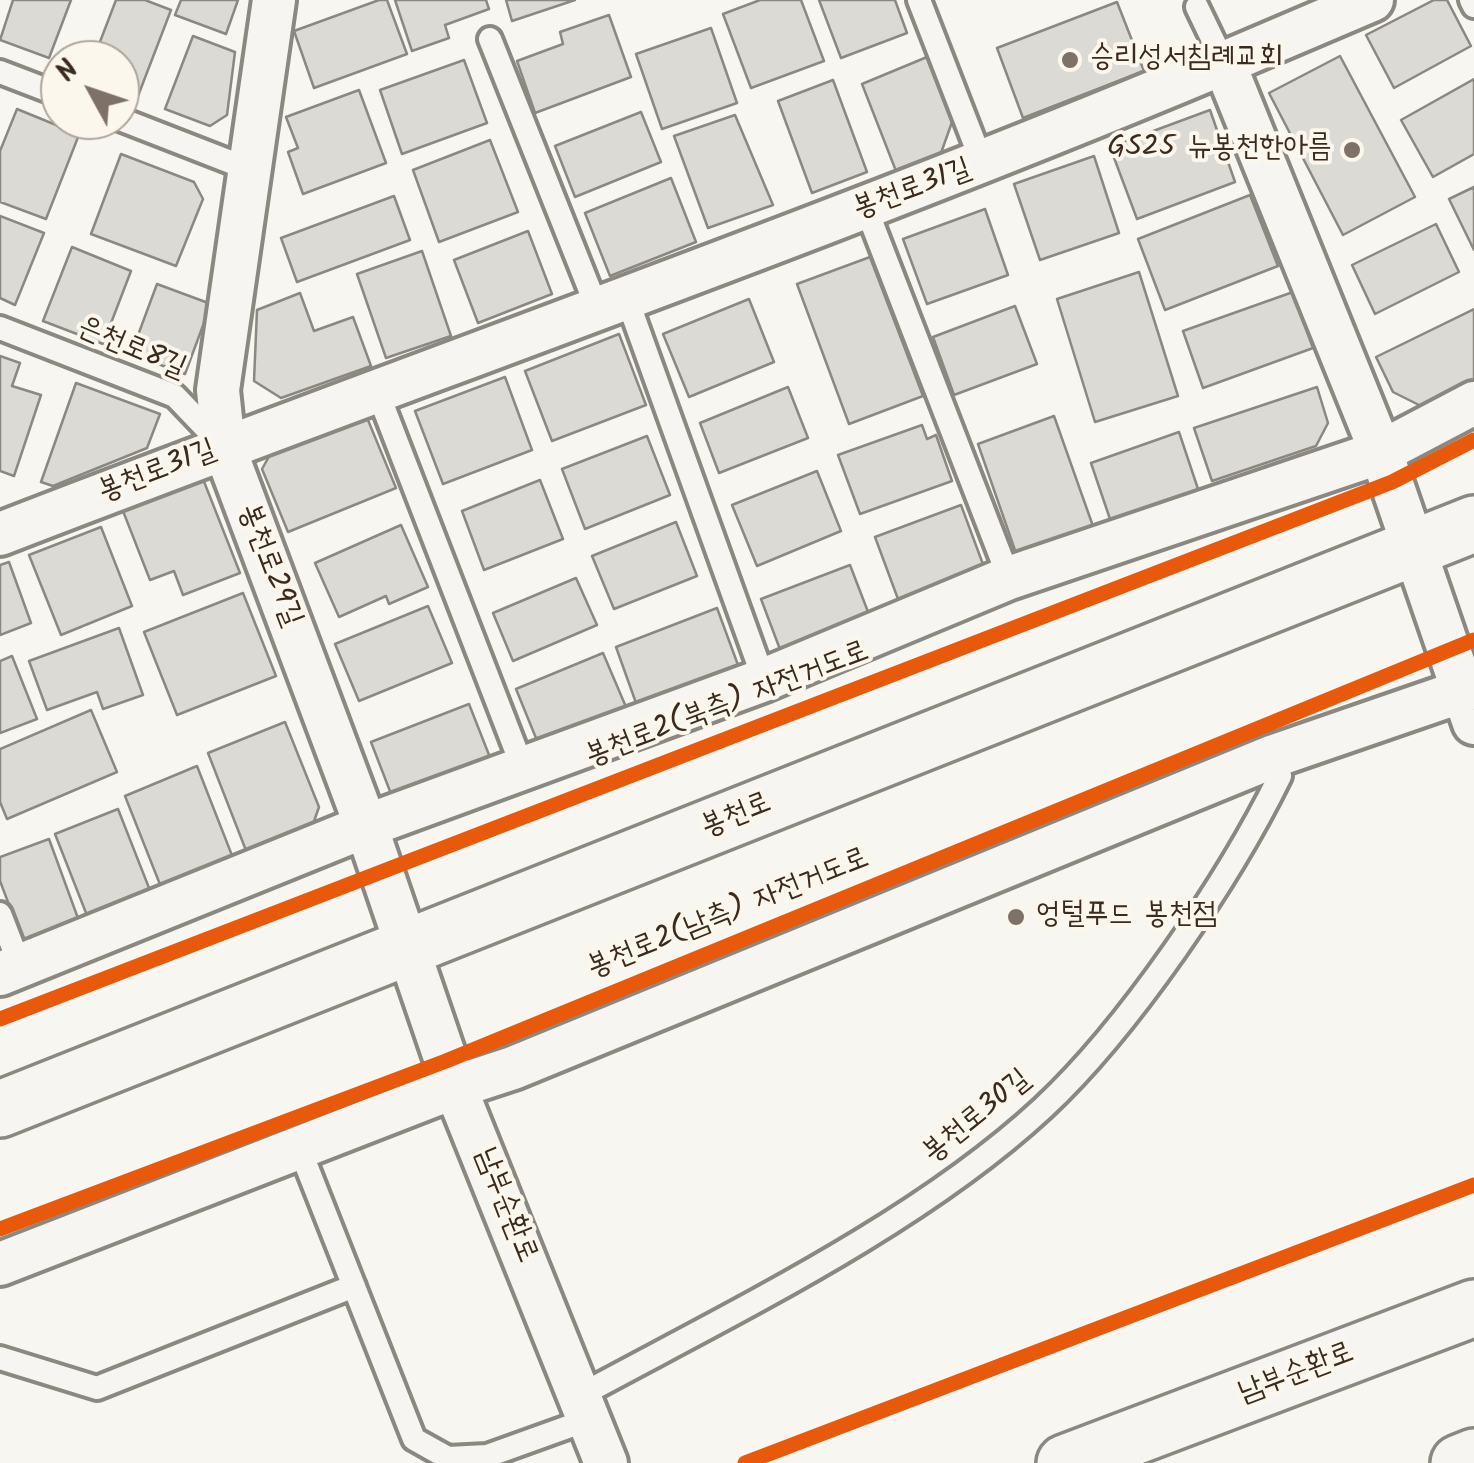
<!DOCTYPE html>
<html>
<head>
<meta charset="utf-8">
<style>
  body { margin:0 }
  #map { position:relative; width:1474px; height:1463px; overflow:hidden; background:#f8f6f0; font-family:Kalam,sans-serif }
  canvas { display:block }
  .north { position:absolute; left:40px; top:40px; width:100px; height:100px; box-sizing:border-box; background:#fbf7ec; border:2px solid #aea59a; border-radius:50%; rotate:310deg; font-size:28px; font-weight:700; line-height:40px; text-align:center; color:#3b2a1e }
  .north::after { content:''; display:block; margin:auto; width:35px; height:45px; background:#7d7168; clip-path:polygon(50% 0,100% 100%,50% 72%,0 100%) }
</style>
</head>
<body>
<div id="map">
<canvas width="1474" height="1463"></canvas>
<div class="north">N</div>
</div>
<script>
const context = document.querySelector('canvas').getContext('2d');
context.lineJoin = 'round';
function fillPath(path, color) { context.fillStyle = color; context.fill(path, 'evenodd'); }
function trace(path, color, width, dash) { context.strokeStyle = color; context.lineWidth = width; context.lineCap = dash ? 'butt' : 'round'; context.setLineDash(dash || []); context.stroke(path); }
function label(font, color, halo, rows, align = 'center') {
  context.font = font + ' Kalam,"Poor Story",sans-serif'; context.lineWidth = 8; context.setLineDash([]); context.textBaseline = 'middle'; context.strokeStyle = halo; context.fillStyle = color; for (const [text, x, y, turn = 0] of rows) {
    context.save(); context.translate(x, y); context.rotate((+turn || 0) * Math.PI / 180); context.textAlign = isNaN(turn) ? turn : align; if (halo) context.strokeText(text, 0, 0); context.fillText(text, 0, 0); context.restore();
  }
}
const building = new Path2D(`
  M13,0H71L49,58L0,40Z
  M116,0H145L171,10L138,96L120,89V60H93Z
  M181,0H238L226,34L175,15Z
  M379,0H387L407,54L314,88L294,31Z
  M395,0H486L489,9L445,25L449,38L412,51Z
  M506,0H575L512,21Z
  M760,0H801L824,61L751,88L723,14Z
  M819,0H895L907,33L841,58Z
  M1434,0H1447L1471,46L1394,88L1366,35Z
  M1117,2L1144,71L1023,118L997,48Z
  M609,15L631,77L535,113L517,61L563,44L560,32Z
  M711,28L737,103L662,129L636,54Z
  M193,36L235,52L227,115L210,126L165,109Z
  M1340,56L1415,197L1343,235L1269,93Z
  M927,57L952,122L941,153L896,171L862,84Z
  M464,60L487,123L402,154L380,90Z
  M1474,79V154L1433,177L1401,120Z
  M833,80L867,172L812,193L778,101Z
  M359,90L386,163L303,194L288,152L298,148L286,117Z
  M17,109L61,127L65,120L82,127L46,219L0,202V151Z
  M1210,110L1235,182L1137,219L1110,147Z
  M641,112L661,162L575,197L555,146Z
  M735,115L773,205L708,228L674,136Z
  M490,140L518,212L439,242L413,170Z
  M121,154L194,182L203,199L176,266L91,234Z
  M1094,156L1119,233L1040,260L1014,184Z
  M671,178L696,242L610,276L585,213Z
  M1474,187V250L1449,199Z
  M1250,195L1278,266L1165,310L1138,239Z
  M394,196L410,240L297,282L281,238Z
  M985,209L1008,275L927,304L903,239Z
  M0,216L44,233L15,305L0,298Z
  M1436,224L1459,272L1375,314L1352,265Z
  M528,231L552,294L478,323L454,260Z
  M72,247L131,271L103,344L43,321Z
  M422,251L451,336L386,358L357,274Z
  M870,257L923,396L849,424L797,284Z
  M1139,272L1178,396L1095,422L1057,299Z
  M157,284L211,304L185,374L131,354Z
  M1293,292L1313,348L1203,388L1183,331Z
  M300,293L314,331L353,317L371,366L281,398L254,381L257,310Z
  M749,299L774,362L689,397L663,334Z
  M1015,306L1037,364L954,395L933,337Z
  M1474,309V386L1427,409L1393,392L1376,357Z
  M619,334L646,405L552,441L525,371Z
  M0,356L20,363L12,386L41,395L14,476L0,471Z
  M505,377L532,450L443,484L415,411Z
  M76,383L160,414L147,448L53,486L41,482Z
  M788,387L808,438L719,473L700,423Z
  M1317,387L1328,423L1316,446L1212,481L1194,428Z
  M363,408L396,488L288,532L262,469L276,444Z
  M1054,416L1094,529L1017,556L978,444Z
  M922,425L927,439L936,435L952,481L860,514L838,455Z
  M1179,432L1199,492L1111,522L1091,463Z
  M647,436L670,495L585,529L562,469Z
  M817,471L841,531L757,566L732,505Z
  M203,479L240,573L183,595L174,571L150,580L123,511Z
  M540,480L563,539L484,570L462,511Z
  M961,505L984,567L898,599L875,537Z
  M676,522L697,576L614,609L592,556Z
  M401,525L428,587L389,604L386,596L339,617L315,563Z
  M101,527L132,606L61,635L29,555Z
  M9,562L31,623L0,635V565Z
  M850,565L870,617L781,652L761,599Z
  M576,578L597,625L513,661L493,613Z
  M243,593L276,676L177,715L144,632Z
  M428,606L452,663L359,701L335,644Z
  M717,608L738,665L636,703L616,647Z
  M119,628L143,695L103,709L97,692L47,710L29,661Z
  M603,653L626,707L538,743L516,689Z
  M12,656L37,719L0,733V661Z
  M469,704L491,760L393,799L371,742Z
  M91,710L117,772L7,819L0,802V749Z
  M285,722L319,807L312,827L247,853L208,753Z
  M197,766L233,858L161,887L125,796Z
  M118,809L151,893L88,918L55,834Z
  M49,839L79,921L23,942L0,881V857Z`);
fillPath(building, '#dcdad5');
trace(building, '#8b8781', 2.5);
const lane = new Path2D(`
  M919,0L983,165
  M1471,0L1474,6
  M1197,7L1224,63
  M490,39L597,308
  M0,72L60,95
  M120,119L251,170
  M866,208L1009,578
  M626,296L764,680
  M0,328L175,396L219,442
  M376,388L522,766
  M0,914L20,966
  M299,1147L414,1439L448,1458L487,1456L590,1419
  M0,1358L97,1388L354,1286
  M581,1395C732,1313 918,1224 1043,1108C1128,1029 1229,880 1280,776L1274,756`);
const street = new Path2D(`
  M274,0L218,390L224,447L366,826L455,1087L606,1463
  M1224,63L1372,0
  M0,534C408,376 821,232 1224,63L1381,452L1474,723
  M0,974L366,826L764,680L1009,578L1381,452L1474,403
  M0,1264L455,1087L513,1068L1274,756L1474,687`);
const primary = new Path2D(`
  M0,1109L1474,524
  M1065,1463L1474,1308
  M1459,1463L1474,1457`);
trace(lane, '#8b8781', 30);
trace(street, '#8b8781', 50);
trace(primary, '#8b8781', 62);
trace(lane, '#f6f5f1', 22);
trace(street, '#f6f5f1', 42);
trace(primary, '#f6f5f1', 55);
trace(new Path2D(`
  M0,1019L1392,482L1474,440
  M0,1229L446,1061L1474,640
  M745,1463L1474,1185`), '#e8590c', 15);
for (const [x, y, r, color] of [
  [1070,60,10,"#7d7168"],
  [1352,150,10,"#7d7168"],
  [1016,917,10,"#7d7168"]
]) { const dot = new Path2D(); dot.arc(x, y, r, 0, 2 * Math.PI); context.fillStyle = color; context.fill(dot); trace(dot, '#fbf7ec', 4); }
label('30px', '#3b2a1e', '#fbf7ec', [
  ["승리성서침례교회",1090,60],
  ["GS25 뉴봉천한아름",1332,150,"right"],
  ["엉털푸드 봉천점",1036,917]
], 'left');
label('30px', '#3b2a1e', '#fbf7ec', [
  ["봉천로31길",913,191,-20],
  ["은천로8길",131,350,23],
  ["봉천로31길",158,473,-21],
  ["봉천로29길",268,566,69],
  ["봉천로2(북측) 자전거도로",728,706,-21],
  ["봉천로",737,817,-22],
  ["봉천로2(남측) 자전거도로",729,915,-22],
  ["봉천로30길",978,1118,-39],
  ["남부순환로",504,1206,68],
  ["남부순환로",1297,1375,-21]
]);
</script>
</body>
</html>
